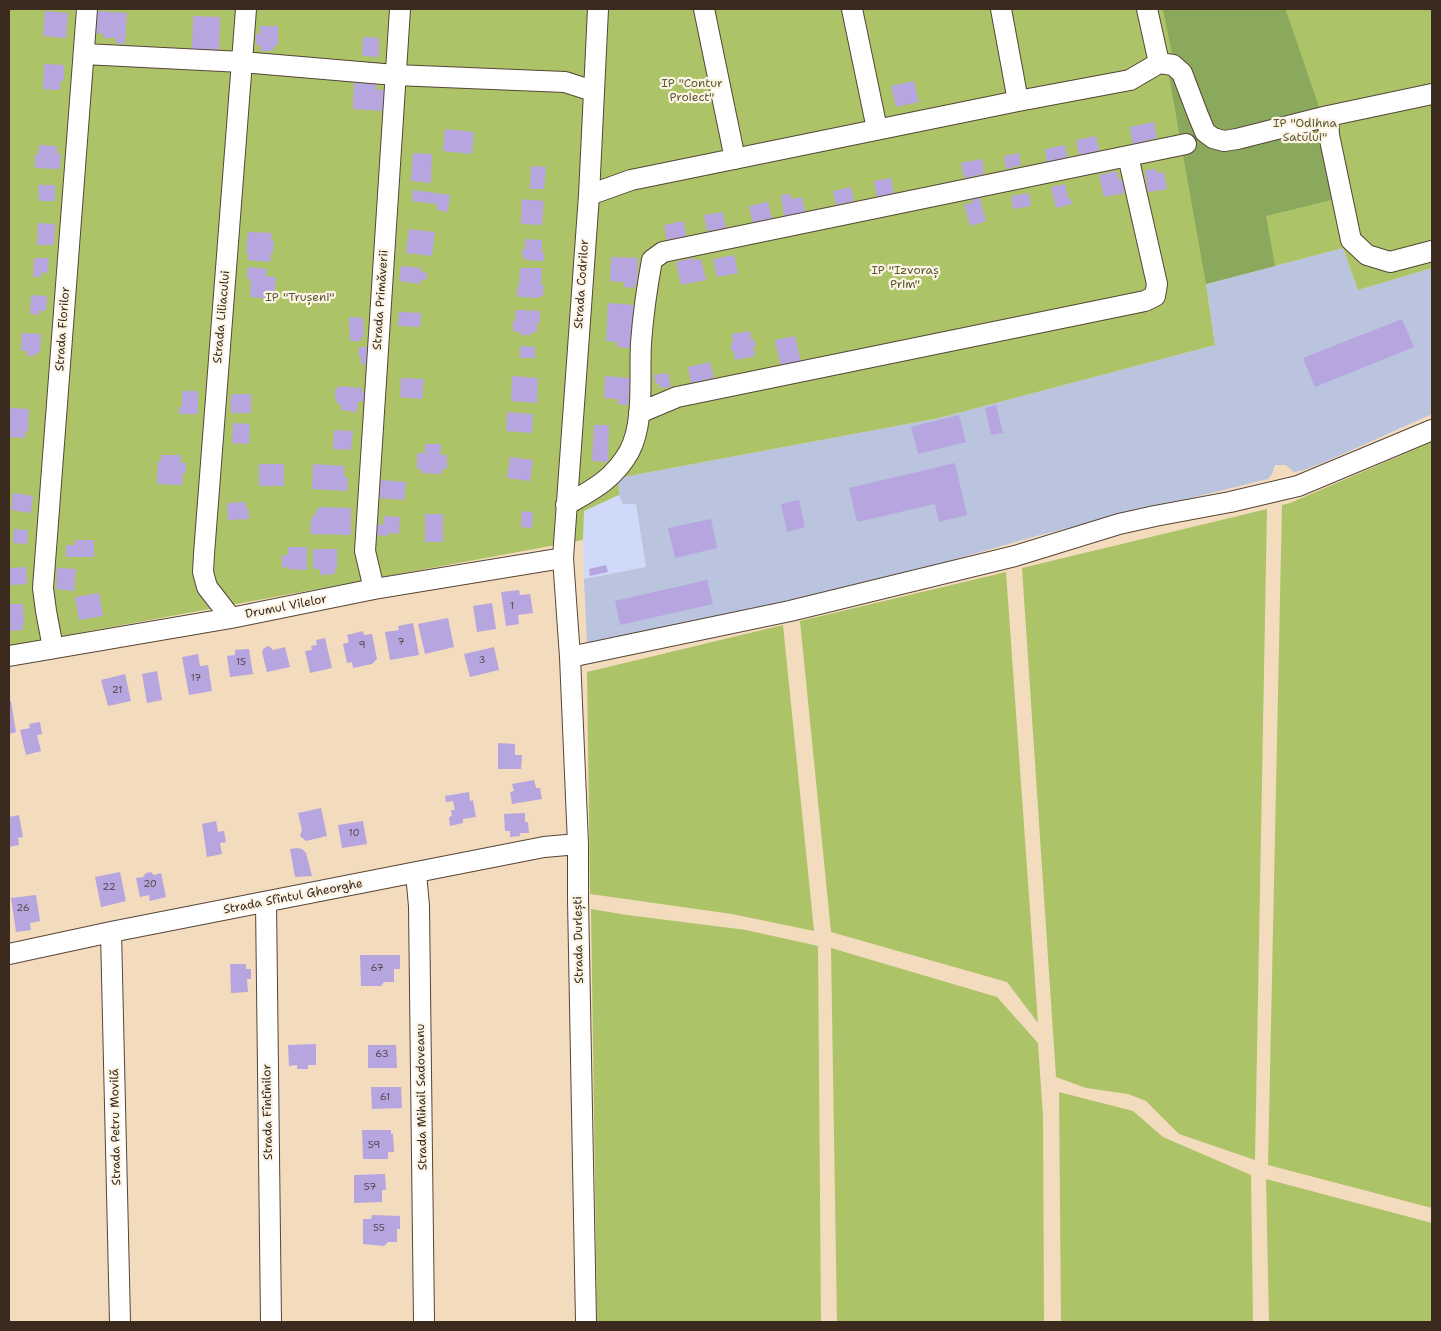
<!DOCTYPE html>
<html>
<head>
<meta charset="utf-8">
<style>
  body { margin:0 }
  #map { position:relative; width:1441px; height:1331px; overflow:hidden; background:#f3dbbd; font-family:"Shantell Sans",sans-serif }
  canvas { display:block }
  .frame { position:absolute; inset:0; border:10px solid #3b2a1e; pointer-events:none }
</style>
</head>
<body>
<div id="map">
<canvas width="1441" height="1331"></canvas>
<div class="frame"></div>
</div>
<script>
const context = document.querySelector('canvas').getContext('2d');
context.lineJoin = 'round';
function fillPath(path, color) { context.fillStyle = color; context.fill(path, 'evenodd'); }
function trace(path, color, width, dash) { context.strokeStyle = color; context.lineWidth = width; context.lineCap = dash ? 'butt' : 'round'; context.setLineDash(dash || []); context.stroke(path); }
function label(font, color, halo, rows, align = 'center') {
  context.font = font + ' "Shantell Sans",sans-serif'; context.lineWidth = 4.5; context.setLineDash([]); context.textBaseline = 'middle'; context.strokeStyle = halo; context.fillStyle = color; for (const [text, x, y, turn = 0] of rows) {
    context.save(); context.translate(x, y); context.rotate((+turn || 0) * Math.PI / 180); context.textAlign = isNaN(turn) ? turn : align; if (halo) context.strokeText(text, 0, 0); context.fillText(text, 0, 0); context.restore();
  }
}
fillPath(new Path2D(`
  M619,495L623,504H636L646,567L584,579L583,540L584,511Z`), '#cfdafa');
fillPath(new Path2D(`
  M1343,248L1358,290L1432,268V414L1325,462L1304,470L1294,472L1286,465H1275L1272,474L1268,479L1040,535L942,563L720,617L587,644L584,579L646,567L636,504H623L619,495L618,478L939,418L1215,345L1206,284Z`), '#bac4de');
fillPath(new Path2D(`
  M9,9H1432V268L1358,290L1343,248L1206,284L1215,345L939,418L618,478L619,495L584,511L583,540L9,646Z
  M1432,442V1208L1268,1165L1282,505L1290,503Z
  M1267,509L1255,1160L1179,1134L1146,1101L1128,1094L1086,1088L1056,1077L1022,568Z
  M1006,572L1038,1023L1007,982L831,932L800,621Z
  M783,625L814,931L732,914L590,894L587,672Z
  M591,909L627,915L746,930L818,946L821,1322H597Z
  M831,948L997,997L1038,1043L1043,1117L1044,1322H837Z
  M1059,1092L1133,1111L1163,1137L1251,1175L1253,1322H1061Z
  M1266,1179L1432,1223V1322H1269Z`), '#adc368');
fillPath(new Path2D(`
  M1163,9H1285L1289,19L1323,119L1335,199L1266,216L1275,266L1206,284L1169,76L1176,74Z`), '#8aa95c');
fillPath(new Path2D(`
  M45,11L68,13L66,38L43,36Z
  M97,11L127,13L125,44L116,43V38H103V34L96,33Z
  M193,16L220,17L219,50L192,49Z
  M260,26H278V46H274L273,51H261V46L256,45V34H260Z
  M363,37L379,38V57L362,56Z
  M44,64L64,65V81H60V90L43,89Z
  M354,80L366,81V84H377L376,90H385L384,111L353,109Z
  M914,81L919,102L896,107L891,86Z
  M1154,122L1157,138L1144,141V145L1133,147L1130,127Z
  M445,129L474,132L472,154L443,151Z
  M1096,136L1099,151L1079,155L1076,140Z
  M39,145L57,146V153L61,154L60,169L35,168V155H38Z
  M1065,145L1068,160L1047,164L1045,149Z
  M413,153L432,154L431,183L411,181Z
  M1019,153L1021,165L1006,169L1004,156Z
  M982,159L984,174L964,178L961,163Z
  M531,166L546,167L544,189H530Z
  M1156,169L1157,173L1164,172L1167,189L1148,192L1145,170Z
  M1117,171L1119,180H1122L1125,193L1104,197L1099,175Z
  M891,178L894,194L877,197L874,181Z
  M1065,184L1068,198H1070L1072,204L1056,208L1051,187Z
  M38,185H55V201H39Z
  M851,187L854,201L836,205L833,191Z
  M413,190L450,195L448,212L437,210V204L412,201Z
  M1029,193L1031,206L1013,209L1011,196Z
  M790,194L791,199L802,197L805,212L784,216L781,195Z
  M979,195L986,221L970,226L964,205L973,202L971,197Z
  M522,199L544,201L542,225L521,224Z
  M768,202L772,219L753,224L749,206Z
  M723,212L726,228L707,231L704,215Z
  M684,221L686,236L667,240L664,225Z
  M38,223L55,224L54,245H37Z
  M409,229L435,232L432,256L406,253Z
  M248,232L272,233L271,241H274L273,253H271L270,262L248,260V253H246Z
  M525,239L542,240V253H544V261L525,260V257H522V249L525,250Z
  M734,255L738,273L717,277L713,259Z
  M611,257L638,258L637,284H635V288L624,287V282L610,281Z
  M34,258H49L48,273L42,272L41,277H33Z
  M693,258L694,260L701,259L706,280L681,285L676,262Z
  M401,266L421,268V272L427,273L426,280H421L420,284L399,281Z
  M248,267L267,269L266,276L276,277L274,299L250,297L251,279H247Z
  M520,268H542L541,285H544L543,296H540V298L518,297L517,294V288L519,285Z
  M31,295L47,296L46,311H39V315L30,314Z
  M608,303L635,305L633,344H630V348L617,347V342L606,341Z
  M516,310L540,311V323H537V332H532V335H520V332H515V331L513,330V321H515Z
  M399,312L421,313L420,327L398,326Z
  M349,317L363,318L364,337H361V341H350Z
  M1402,319L1414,347L1315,387L1303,358Z
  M750,331L751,340L754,339L756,346L753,347L755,356L735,360L734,352L731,350V344L733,341L732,334Z
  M22,333L41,334L40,353H35V356H27V351H21Z
  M795,336L801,362L781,367L775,340Z
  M520,346L535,347V358H520Z
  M359,347H369V365L361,364V356H358Z
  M710,362L714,378L691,383L688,367Z
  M668,373L671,387L659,388V384H656L654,375Z
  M512,376L538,378L537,403L511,401Z
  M605,376L630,378L628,405L617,404L618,399L604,398Z
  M401,378L424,379L422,399L400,397Z
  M339,386L362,388V392L365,393V402L358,401L357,412L341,410V405L337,403L335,397V391Z
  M182,391H198V414H179V407H182Z
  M232,394H251V413H231V403L230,401Z
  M996,405L1003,433L991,435L985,408Z
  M9,408L29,409L28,432L25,431V438L9,437Z
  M507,412L533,414L532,433L506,431Z
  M959,415L966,442L918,454L911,427Z
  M233,423L250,424L249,444L232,443Z
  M594,425H609L608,462L592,461Z
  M334,430L353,431L351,450L333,449Z
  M425,444H441L440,455H447V469H442V474L421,473L422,469H417V453H425Z
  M161,455H181V463H186V473H183L182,485L157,484L158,461H161Z
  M510,457L533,460L530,481L507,478Z
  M955,463L967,515L939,522L935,504L857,522L849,488Z
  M259,464H284V486H259Z
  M313,464L344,466V477L348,478L347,491L312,489Z
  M381,480L406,482L404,500L379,498Z
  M13,493L33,496L31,513L11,510Z
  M799,500L805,527L787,532L781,504Z
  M246,502V508H248L249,519L228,520L227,503Z
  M319,507L351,508V535L310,534L311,520Z
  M522,511L533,512L532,528L521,527Z
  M425,514H443V542H425Z
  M384,516L400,517L399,534L388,533V536L376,535L377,524L383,525Z
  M711,519L717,548L675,558L668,528Z
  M14,529L28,530L27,544L13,543Z
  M75,540H94V557H66V545H75Z
  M288,547H307V570L288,569V567L282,568V555H288Z
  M313,549H337V569H335V574L320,575V569H313Z
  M606,565L608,572L590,576L589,569Z
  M26,567L27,584L10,585L9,568Z
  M57,568L76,569L74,591L56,589Z
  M707,580L713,604L620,625L615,601Z
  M519,590L520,595L530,594L533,613L518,615L519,624L506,626L501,592Z
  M99,593L103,616L79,620L75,597Z
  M492,603L496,629L477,632L473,606Z
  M9,604H23L24,625H22L23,630L9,631Z
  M448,618L454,647L425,654L418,624Z
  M413,623L419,655L390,660L385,632L399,630L398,626Z
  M363,631L364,635L372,634L377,659L372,664L353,668L352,662L347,663L343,644L349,642L347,635Z
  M325,638L332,668L310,673L305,651L312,650L311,646L317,645L316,640Z
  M269,646L273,650L285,647L290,667L267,672L262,652L264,648Z
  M494,647L499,670L470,677L464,654Z
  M249,649L253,674L230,677L227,656L235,655V650Z
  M198,654L200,666L208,665L212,691L189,695L182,657Z
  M157,671L162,700L147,703L142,674Z
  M125,674L131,701L108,706L101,680Z
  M9,701H11L16,732L9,734Z
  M40,722L42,734L37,735L41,751L26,755L20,730L30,728L29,724Z
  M498,743L515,744V755H522L521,769H498Z
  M534,780L536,788H540L542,799L512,804L510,792L514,791L512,784Z
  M469,792L470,801L473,800L476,817L463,819V823L450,826L449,817L452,816L451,810H455L453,801L446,802L445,796Z
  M321,808L327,836L306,841L300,836L302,830L298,813Z
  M525,813V822H528L529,833H520V836L510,837V831H505L504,814Z
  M19,815L23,837L18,838L19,845L9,847V817Z
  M216,821L218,832L224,831L226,842L220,843L222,854L207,857L202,824Z
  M363,821L367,844L342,848L338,825Z
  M297,848L302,849L306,853L312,876L295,877L290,849Z
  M120,872L126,901L101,907L95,877Z
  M151,872L154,875L161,873L166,897L150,901L149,895L140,897L136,878L143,877L146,873Z
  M36,895L40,921L30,923L31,930L16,932L11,898Z
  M360,955H400V969H394V982H384L381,986H361Z
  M230,964H246V969H251V979H247L248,992L231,993Z
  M316,1044V1065H308V1069H297V1065L289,1066L288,1045Z
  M368,1045H396L397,1068H368Z
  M371,1087H401L402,1108L372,1109Z
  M362,1130H391V1134H393L394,1152H388V1159H363Z
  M385,1174L386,1190H382V1202L354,1203V1175Z
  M372,1215L400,1216V1229H397V1242H388L384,1246L363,1244V1219H371Z`), '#b6a5df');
const minor = new Path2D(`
  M704,9L735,159
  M852,9L877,129
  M1001,9L1018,101
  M1147,9L1159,63
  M84,54L242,62L395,75L565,82L593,91
  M1328,116L1329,135L1351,240L1367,255L1390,262L1432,251
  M589,195L631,180L1018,101L1130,80L1159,63L1173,65L1182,73L1198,115L1205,132L1213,138L1224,141L1237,139L1328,116L1432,94
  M639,413L677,397L1145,301L1155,296L1157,284L1128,156
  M566,505C592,490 613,480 629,452C645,423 639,376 641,343C643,316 647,287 652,260L663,252L1186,144
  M374,589L365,551L400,9
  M231,618L207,587L203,572L204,554L246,9
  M53,648L46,611L43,588L87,9
  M9,656L231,618L374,589L563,558
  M570,657L790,611L1015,556L1119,524L1155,516L1230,502L1298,486L1432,430
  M416,873L419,906L424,1322
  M266,902L271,1322
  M111,932L120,1322
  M9,954L111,932L544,847L578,844
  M586,1322L578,899V844L570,657L563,558L589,195L598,9`);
trace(minor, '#574536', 22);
trace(minor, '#fff', 20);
label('10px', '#5a494e', null, [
  ["1",512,606],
  ["7",401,642],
  ["9",362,645],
  ["3",482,660],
  ["15",241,662],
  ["17",196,678],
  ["21",117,690],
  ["10",354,833],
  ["20",150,884],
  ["22",109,887],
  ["26",23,908],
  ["67",377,968],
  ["63",382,1054],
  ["61",385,1097],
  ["59",374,1145],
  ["57",370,1187],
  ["55",379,1228]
]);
label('12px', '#5d5834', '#fcf5e5', [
  ["IP \"Contur",692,84],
  ["Proiect\"",692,98],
  ["IP \"Odihna",1305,124],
  ["Satului\"",1305,138],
  ["IP \"Izvoraș",905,271],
  ["Prim\"",905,285],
  ["IP \"Trușeni\"",300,298]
]);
label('12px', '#3b2a1e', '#fcf5e5', [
  ["Strada Codrilor",582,284,-86],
  ["Strada Primăverii",381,300,-86],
  ["Strada Liliacului",222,317,-85],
  ["Strada Florilor",63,329,-86],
  ["Drumul Vilelor",286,607,-11],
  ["Strada Sfîntul Gheorghe",293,897,-11],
  ["Strada Durlești",579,940,-91],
  ["Strada Mihail Sadoveanu",422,1097,-91],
  ["Strada Fîntînilor",268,1112,-91],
  ["Strada Petru Movilă",116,1127,-91]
]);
</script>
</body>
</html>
